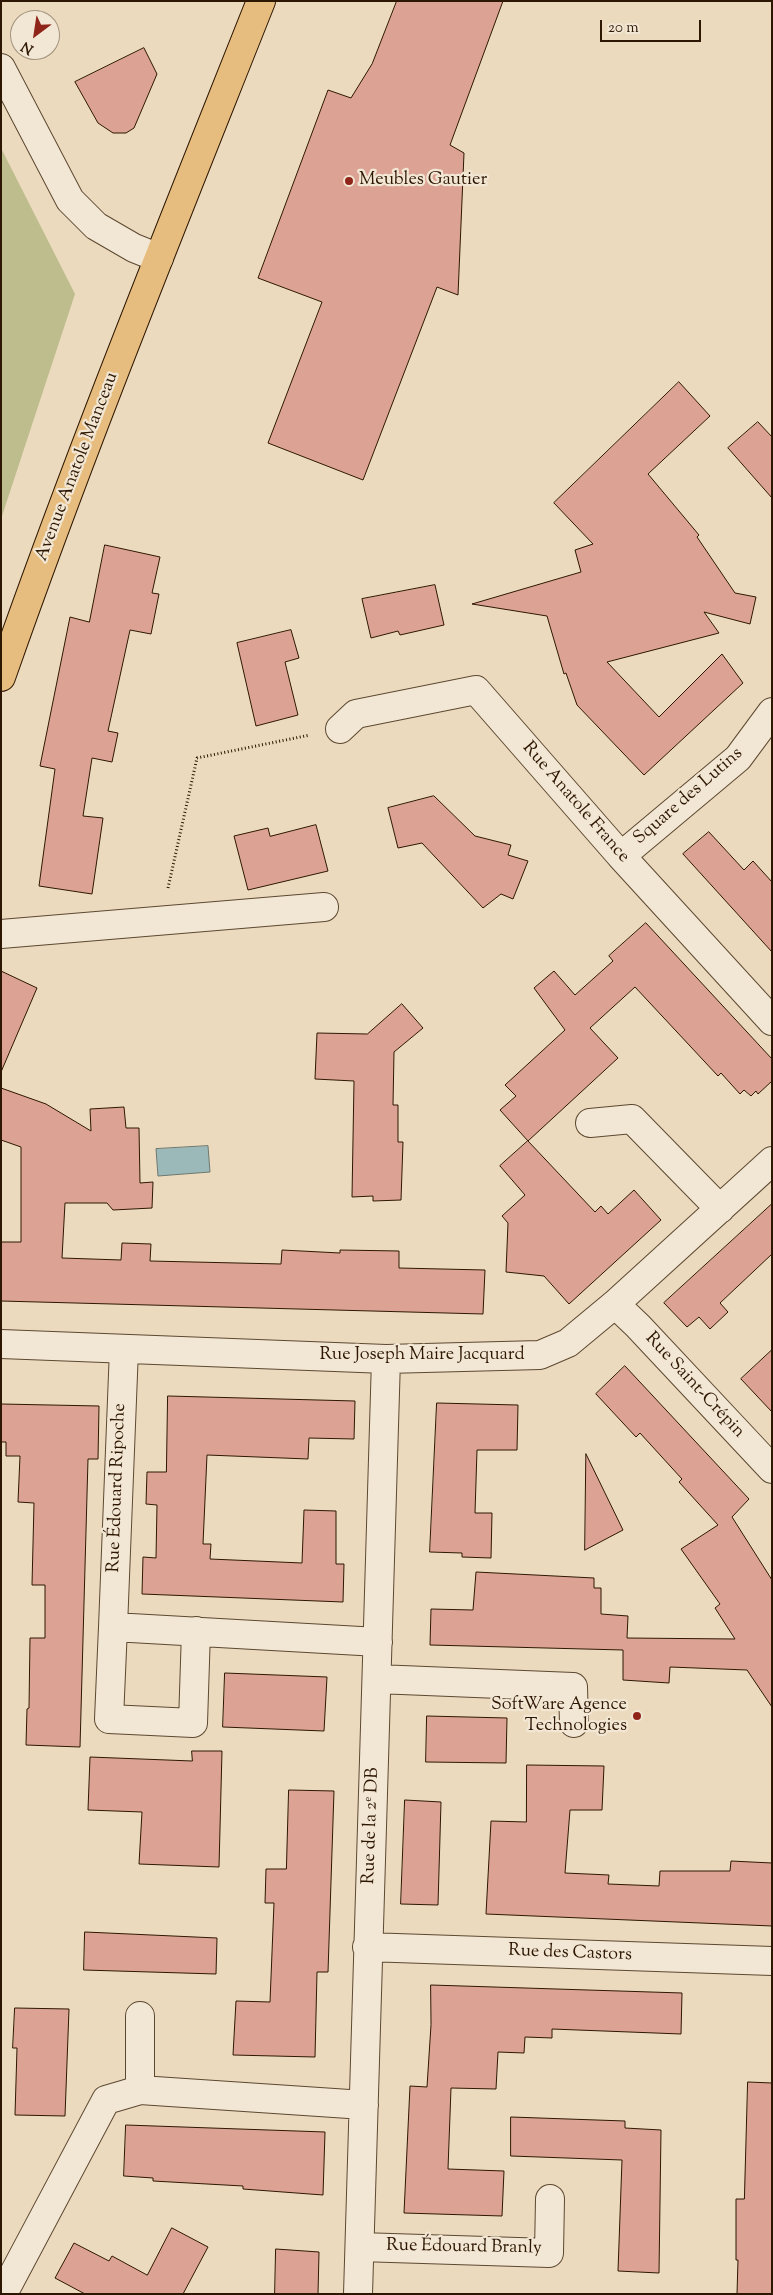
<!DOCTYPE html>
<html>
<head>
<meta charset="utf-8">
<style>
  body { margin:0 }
  #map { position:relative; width:773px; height:2295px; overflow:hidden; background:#ebdabd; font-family:"Sorts Mill Goudy",serif }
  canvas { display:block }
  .frame { position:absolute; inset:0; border:2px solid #2e1702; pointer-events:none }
  .north { position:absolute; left:10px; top:10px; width:50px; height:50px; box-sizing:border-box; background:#f2e7d4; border:1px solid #a49480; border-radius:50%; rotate:211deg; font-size:14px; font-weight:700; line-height:20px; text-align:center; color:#2e1702 }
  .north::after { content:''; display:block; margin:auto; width:18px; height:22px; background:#8f2418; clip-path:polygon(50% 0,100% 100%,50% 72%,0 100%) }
  .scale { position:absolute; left:600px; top:20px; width:101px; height:22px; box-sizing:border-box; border:2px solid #2e1702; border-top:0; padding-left:6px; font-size:15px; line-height:18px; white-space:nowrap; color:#2e1702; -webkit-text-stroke:4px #f2e7d4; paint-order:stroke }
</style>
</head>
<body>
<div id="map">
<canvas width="773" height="2295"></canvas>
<div class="frame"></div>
<div class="north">N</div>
<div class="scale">20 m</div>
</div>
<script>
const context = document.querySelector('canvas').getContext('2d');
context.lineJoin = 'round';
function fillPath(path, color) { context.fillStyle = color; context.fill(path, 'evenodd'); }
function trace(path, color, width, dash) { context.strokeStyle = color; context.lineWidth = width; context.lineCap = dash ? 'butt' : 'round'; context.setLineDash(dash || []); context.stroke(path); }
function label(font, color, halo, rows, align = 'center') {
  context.font = font + ' "Sorts Mill Goudy",serif'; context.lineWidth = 4.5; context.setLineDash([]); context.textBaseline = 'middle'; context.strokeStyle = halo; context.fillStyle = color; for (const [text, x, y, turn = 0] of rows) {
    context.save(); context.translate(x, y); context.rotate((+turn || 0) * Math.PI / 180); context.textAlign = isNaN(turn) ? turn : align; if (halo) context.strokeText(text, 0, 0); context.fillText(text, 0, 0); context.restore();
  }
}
fillPath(new Path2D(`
  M1,148L75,294L1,519Z`), '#bebd8d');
const water = new Path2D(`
  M208,1146L210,1172L158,1176L156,1149Z`);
fillPath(water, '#9bb9b9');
trace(water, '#6f7870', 1);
const building = new Path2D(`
  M397,1H503L450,145L464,153L458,295L437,287L363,480L268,443L322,302L258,278L328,90L351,98L372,64Z
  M144,48L157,74L134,128L126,133H113L98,123L75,82Z
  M679,382L710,416L648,474L699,535L697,537L735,593L756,597L750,624L704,612L719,633L607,662L659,717L722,654L743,683L644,775L577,705L566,673L564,674L547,616L472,604L581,572L575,550L593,544L554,503Z
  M758,422L772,437V498L728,448Z
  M105,545L160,557L152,593L159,594L151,634L130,630L108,731L118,733L112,762L92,758L83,816L103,818L92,894L39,886L55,769L40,766L70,617L89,622Z
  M435,585L444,625L400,635L398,631L371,638L362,599Z
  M291,630L299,658L285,662L298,715L256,726L237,643Z
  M434,796L475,836L511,845L508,855L528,861L513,899L501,894L483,908L422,843L398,848L388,808Z
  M316,825L328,871L248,890L234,836L268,828L270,836Z
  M709,832L744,870L753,861L772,882V952L683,854Z
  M646,923L772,1059V1081L758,1094L756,1091L751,1096L744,1090L740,1094L721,1073L718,1076L635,987L590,1028L618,1058L528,1141L500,1110L516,1096L505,1085L565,1030L534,988L554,971L575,995L613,961L609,956Z
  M1,971L37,988L1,1072Z
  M402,1004L423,1028L394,1052L393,1105H398V1142H403L401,1200L373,1201V1196L352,1197L354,1081L315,1079L317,1033L367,1034Z
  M1,1088L46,1104L91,1131L90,1109L124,1107L126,1128H139L140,1183L153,1182L152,1208L113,1210L107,1203H65L62,1258L121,1260L122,1243L151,1244L150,1261L281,1264L282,1250L340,1253V1250L399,1251V1268L485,1270L483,1314L1,1301V1242H21V1147L1,1140Z
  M528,1141L595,1212L601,1206L608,1214L634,1190L661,1220L569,1304L544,1276L506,1272L508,1223L502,1216L525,1195L500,1166Z
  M772,1204V1254L720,1303L728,1312L710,1329L699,1317L687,1327L664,1303Z
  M772,1350V1412L741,1379Z
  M625,1366L749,1499L732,1517L772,1580V1707L747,1670L670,1667L669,1683L623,1680V1650L430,1645L431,1609L473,1610L476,1572L594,1578V1588H601V1614L628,1616L627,1638L735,1639L715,1608L720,1604L681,1549L718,1525L679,1482L682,1479L640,1433L636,1437L596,1394Z
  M168,1396L355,1401L354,1439L309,1438L308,1459L207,1455L203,1544H211L210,1559L302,1563L304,1510L336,1511V1564H344L343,1602L142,1594L143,1557L156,1558L157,1505L146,1504L147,1472H166Z
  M437,1403L518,1405L517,1450H477L475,1513H492L491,1558L462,1557V1553L430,1552Z
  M1,1404L99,1406L98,1459H88L80,1747L26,1745L27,1709L29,1708L30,1638H45V1585H32L34,1503L18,1502L20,1456H6V1442H1Z
  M586,1454L623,1530L585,1550Z
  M225,1673L327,1677L324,1731L223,1727Z
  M427,1716L507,1718L506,1763L426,1762Z
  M192,1751H222L219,1867L139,1864L142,1812L88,1810L90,1757L192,1761Z
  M527,1765L604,1766L602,1810H570L565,1873L609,1875L608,1884L659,1886L660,1871H730L731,1861L772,1863V1926L486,1914L491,1821L526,1822Z
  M289,1790L334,1791L328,1972H317L315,2057L233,2055L236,2001L270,2002L274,1903H265L266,1869H286Z
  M405,1800L441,1802L438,1905L401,1904Z
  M85,1932L217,1938L216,1974L84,1970Z
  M431,1985L682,1993L681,2034L552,2029V2038L525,2037L524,2053L498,2052L496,2089L451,2088L448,2169L504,2171L502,2216L404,2213L410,2086L427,2087L431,2025Z
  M15,2008L69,2009L65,2116L15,2115L17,2048H13Z
  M748,2082L772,2083V2294H737L738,2260H736V2199H744Z
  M511,2117L625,2121V2128L661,2130L659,2273L618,2271L622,2160L511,2156Z
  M126,2125L325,2132L323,2195L243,2189V2186L153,2181V2178L124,2176Z
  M172,2228L208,2247L183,2294H85L55,2278L74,2243L109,2261L112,2256L147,2275Z
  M276,2249L319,2252L318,2294H275Z`);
fillPath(building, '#dca394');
trace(building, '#2e1702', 1);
const minor = new Path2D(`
  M1,68L70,200L96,226L134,248L159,258
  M340,729L356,714L476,690L621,856L772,1021
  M621,856L738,758L772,712
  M1,934L324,907
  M590,1123L632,1119L720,1209
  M615,1304L638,1326L772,1469
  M1,1344L386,1359L540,1355L568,1343L615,1304L772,1161
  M124,1349L113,1627L378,1642
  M113,1627L109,1719L193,1723L196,1631
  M377,1679L573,1687L574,1723
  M367,1947L772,1961
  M140,2090V2016
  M360,2247L549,2253L550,2199
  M3,2294L106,2100L140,2090L364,2105
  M358,2294L386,1359`);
const major = new Path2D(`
  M1,677C81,449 172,225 261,1`);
trace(minor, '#5d4831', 30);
trace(major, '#2e1702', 30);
trace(new Path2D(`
  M168,888L197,758L310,735`), '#2e1702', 3, [1, 2.5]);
trace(minor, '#f2e7d4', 28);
trace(major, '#e6bd7e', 28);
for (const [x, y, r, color] of [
  [349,181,5,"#8f2418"],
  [637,1716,5,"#8f2418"]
]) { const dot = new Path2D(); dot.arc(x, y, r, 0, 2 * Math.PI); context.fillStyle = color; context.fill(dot); trace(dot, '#f2e7d4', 2); }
label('18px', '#2e1702', '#f2e7d4', [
  ["Meubles Gautier",359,181],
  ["SoftWare Agence",627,1706,"right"],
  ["Technologies",627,1727,"right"]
], 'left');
label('18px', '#2e1702', '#f2e7d4', [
  ["Avenue Anatole Manceau",78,467,-69],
  ["Square des Lutins",689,797,-41],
  ["Rue Anatole France",575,803,49],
  ["Rue Joseph Maire Jacquard",422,1356],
  ["Rue Saint-Crépin",694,1386,47],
  ["Rue Édouard Ripoche",118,1488,-88],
  ["Rue de la 2ᵉ DB",372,1826,-88],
  ["Rue des Castors",570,1954,2],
  ["Rue Édouard Branly",464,2248,1]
]);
</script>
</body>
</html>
